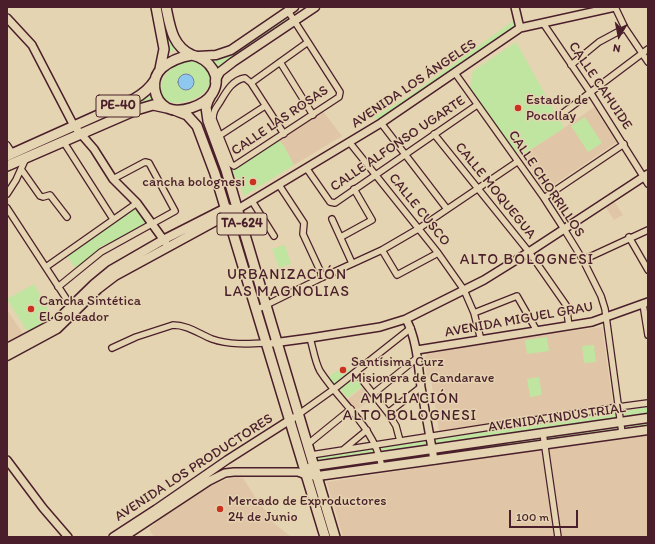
<!DOCTYPE html>
<html>
<head>
<meta charset="utf-8">
<style>
  body { margin:0 }
  #map { position:relative; width:655px; height:544px; overflow:hidden; background:#e5d4b1; font-family:Itim,sans-serif }
  canvas { display:block }
  .frame { position:absolute; inset:0; border:8px solid #4a1f2b; pointer-events:none }
  .north { position:absolute; left:599px; top:16px; width:40px; height:40px; -webkit-text-stroke:3px #e5d4b1; paint-order:stroke; rotate:190deg; font-size:11px; font-weight:700; line-height:16px; text-align:center; color:#4a1f2b }
  .north::after { content:''; display:block; margin:auto; width:14px; height:18px; background:#4a1f2b; clip-path:polygon(50% 0,100% 100%,50% 72%,0 100%) }
  .scale { position:absolute; left:509px; top:510px; width:69px; height:18px; box-sizing:border-box; border:2px solid #4a1f2b; border-top:0; padding-left:5px; font-size:12px; line-height:14px; white-space:nowrap; color:#4a1f2b; -webkit-text-stroke:3px #e5d4b1; paint-order:stroke }
</style>
</head>
<body>
<div id="map">
<canvas width="655" height="544"></canvas>
<div class="frame"></div>
<div class="north">N</div>
<div class="scale">100 m</div>
</div>
<script>
const context = document.querySelector('canvas').getContext('2d');
context.lineJoin = 'round';
function fillPath(path, color) { context.fillStyle = color; context.fill(path, 'evenodd'); }
function trace(path, color, width, dash) { context.strokeStyle = color; context.lineWidth = width; context.lineCap = dash ? 'butt' : 'round'; context.setLineDash(dash || []); context.stroke(path); }
function label(font, color, halo, rows, align = 'center') {
  context.font = font + ' Itim,sans-serif'; context.lineWidth = 3; context.setLineDash([]); context.textBaseline = 'middle'; context.strokeStyle = halo; context.fillStyle = color; for (const [text, x, y, turn = 0] of rows) {
    context.save(); context.translate(x, y); context.rotate((+turn || 0) * Math.PI / 180); context.textAlign = isNaN(turn) ? turn : align; if (halo) context.strokeText(text, 0, 0); context.fillText(text, 0, 0); context.restore();
  }
}
fillPath(new Path2D(`
  M594,107L617,142L549,188L540,186L524,154L564,128Z
  M322,110L342,136L294,165L284,146L279,140Z
  M614,201L623,215L614,220L605,206Z
  M7,310L24,335L7,344Z
  M602,327L613,405L439,431L431,380L427,376L424,358L427,354L520,338Z
  M363,387L372,398L356,411L347,400Z
  M648,433V537H343L327,482Z
  M236,477L243,478L261,506L271,515L269,519L291,537H154L149,529L159,520L212,485L222,481Z`), '#e0c5a6');
fillPath(new Path2D(`
  M160,7H164L176,49L166,54Z
  M287,16L290,20L219,71L212,60L223,57Z
  M513,21L516,26L409,102L378,121L374,117L406,98Z
  M516,42L564,128L524,154L514,152L470,88L473,71Z
  M193,59L207,64C209,68 212,74 211,79C207,108 145,113 163,79C169,67 181,62 193,59Z
  M151,89L157,101L144,103L84,128V126Z
  M585,117L602,143L588,152L571,126Z
  M279,140L284,146L294,165L244,196L240,184L231,171Z
  M137,208L149,224L102,246L76,269L67,256L105,228Z
  M285,245L291,264L279,268L272,249Z
  M34,284L53,318L29,334L7,299Z
  M547,337L549,351L527,354L525,340Z
  M594,345L596,362L584,363L582,346Z
  M273,346L276,347L294,413L292,414L271,347Z
  M349,369L354,371L335,386L328,377L338,370L342,373Z
  M355,377L362,387L347,398L340,389Z
  M539,377L542,395L530,397L527,379Z
  M648,407V413L626,416L625,415L624,413L625,411Z
  M613,412L616,413V418L438,444L436,443L435,440L436,438Z
  M648,421V426L628,429L625,428L624,426L627,424Z
  M613,426L615,427L614,431L551,440L548,439L547,437Z
  M538,437L541,438L539,442L440,456L438,455L437,452Z
  M423,440L426,441V445L383,452L381,451V448L382,446Z
  M374,448V452L320,460H318L317,457L318,455Z
  M430,453L428,457L389,463L386,462L385,460Z
  M379,461L378,465L321,472V469L322,467Z`), '#c0e5a0');
const water = new Path2D(`
  M178 82a8 8 0 1 1 16 0a8 8 0 1 1-16 0Z`);
fillPath(water, '#8fc8ee');
trace(water, '#7384a0', 1);
const minor = new Path2D(`
  M615,7L625,28L648,62
  M543,23L590,92L648,184
  M280,62L313,115
  M571,65L599,42L625,28
  M455,73L544,198L564,229L583,260L601,296L605,309L622,433
  M251,83L308,42
  M559,116L648,49
  M381,123L447,209
  M284,134L251,83L245,78C232,80 226,92 220,102C216,108 213,111 213,119L231,164L234,166L339,97L340,92L288,11
  M434,134L529,252L566,305L569,326
  M219,136L265,106
  M63,141L113,219
  M350,143L438,253L464,290L474,313L481,340
  M7,145L13,154
  M21,169L40,196L43,197L50,195L67,217
  M307,169L330,202L335,203L477,105
  M279,185L304,223L303,234L323,277
  M7,194L16,180L26,158
  M544,198L624,144
  M252,201L274,236
  M7,208L71,306
  M332,219L352,263
  M341,237L372,220L354,189
  M629,237L648,270
  M382,250L397,275L438,253
  M583,260L648,230
  M46,267L137,203
  M58,287L101,252L175,211L149,163L145,162L113,179
  M643,304L648,335
  M256,310L323,277L382,250L418,229L517,162
  M474,313L517,296L537,331
  M310,338C313,348 315,362 320,371C342,405 374,426 382,467
  M112,348L136,337L173,325C188,325 199,334 212,339C229,345 248,344 266,343
  M356,372L388,413L396,426L400,441
  M373,394L417,358
  M388,413L421,387
  M299,414L334,389L411,328
  M543,433L558,537
  M308,444L351,409
  M344,449L367,430
  M311,455L618,407L648,403`);
const tertiary = new Path2D(`
  M515,7L520,28
  M7,18L32,45L74,126L94,149L113,179L137,203L168,246
  M238,209L381,123L520,28L615,7
  M406,319C417,340 418,364 421,387C425,411 430,436 434,460
  M273,343L310,338L380,327L406,319L484,280L529,252L648,174
  M417,350L592,322L648,302
  M7,460L43,508L68,537
  M113,537L156,509L227,460L293,418
  M124,537L209,481L225,473L234,472H298L306,475`);
const secondary = new Path2D(`
  M7,348L54,323L94,284L111,270L163,240L226,208L231,209
  M7,356L57,329L98,289L115,276L238,209
  M309,468L314,466L648,418
  M311,475L318,476L648,430`);
const primary = new Path2D(`
  M198,56L216,55L231,50L294,7
  M215,81L220,72L233,62L315,7`);
const trunk = new Path2D(`
  M156,7L164,49L160,69
  M166,7C170,26 172,46 192,55
  M192,55C210,59 223,77 212,94C204,106 180,114 167,108C153,100 150,79 162,68C171,60 180,57 192,55Z
  M211,95L208,101L206,107L208,121L226,170L240,218L335,537
  M174,110L187,115L197,126L215,174L325,537
  M7,156L134,99C143,94 150,88 155,80
  M7,166L136,110L153,105L167,108`);
trace(minor, '#4a1f2b', 8);
trace(tertiary, '#4a1f2b', 10);
trace(secondary, '#4a1f2b', 11);
trace(primary, '#4a1f2b', 11);
trace(trunk, '#4a1f2b', 12);
trace(minor, '#e5d4b1', 5.5);
trace(tertiary, '#e5d4b1', 7);
trace(secondary, '#e5d4b1', 8);
trace(primary, '#e5d4b1', 8);
trace(trunk, '#e5d4b1', 9);
for (const [x, y, r, color] of [
  [518,108,4,"#c8321e"],
  [253,182,4,"#c8321e"],
  [31,309,4,"#c8321e"],
  [343,370,4,"#c8321e"],
  [220,509,4,"#c8321e"]
]) { const dot = new Path2D(); dot.arc(x, y, r, 0, 2 * Math.PI); context.fillStyle = color; context.fill(dot); trace(dot, '#e5d4b1', 1.5); }
for (const [x, y, w] of [
  [118,106,44],
  [242,224,50]
]) { const box = new Path2D(); box.roundRect(x - w / 2, y - 11, w, 22, 3); context.fillStyle = '#e5d4b1'; context.fill(box); trace(box, '#4a1f2b', 1); }
label('bold 13px', '#4a1f2b', null, [
  ["PE-40",118,106],
  ["TA-624",242,224]
]);
label('14px', '#4a1f2b', '#e5d4b1', [
  ["AVENIDA LOS ÁNGELES",414,84,-34],
  ["CALLE CAHUIDE",600,86,56],
  ["CALLE LAS ROSAS",280,121,-34],
  ["CALLE ALFONSO UGARTE",398,144,-34],
  ["CALLE CHORRILLOS",546,184,56],
  ["CALLE MOQUEGUA",495,191,51],
  ["CALLE CUSCO",419,210,51],
  ["AVENIDA MIGUEL GRAU",519,320,-10],
  ["AVENIDA INDUSTRIAL",557,418,-8],
  ["AVENIDA LOS PRODUCTORES",194,468,-33]
]);
label('14px', '#4a1f2b', '#e5d4b1', [
  ["Estadio de",526,100],
  ["Pocollay",526,116],
  ["cancha bolognesi",245,182,"right"],
  ["Cancha Sintética",39,301],
  ["El Goleador",39,317],
  ["Santísima Curz",351,362],
  ["Misionera de Candarave",351,378],
  ["Mercado de Exproductores",228,501],
  ["24 de Junio",228,517]
], 'left');
context.letterSpacing = '1px';
label('15px', '#4a1f2b', '#e5d4b1', [
  ["ALTO BOLOGNESI",527,260],
  ["URBANIZACIÓN",287,275],
  ["LAS MAGNOLIAS",287,292],
  ["AMPLIACIÓN",410,399],
  ["ALTO BOLOGNESI",410,416]
]);
context.letterSpacing = '0px';
</script>
</body>
</html>
